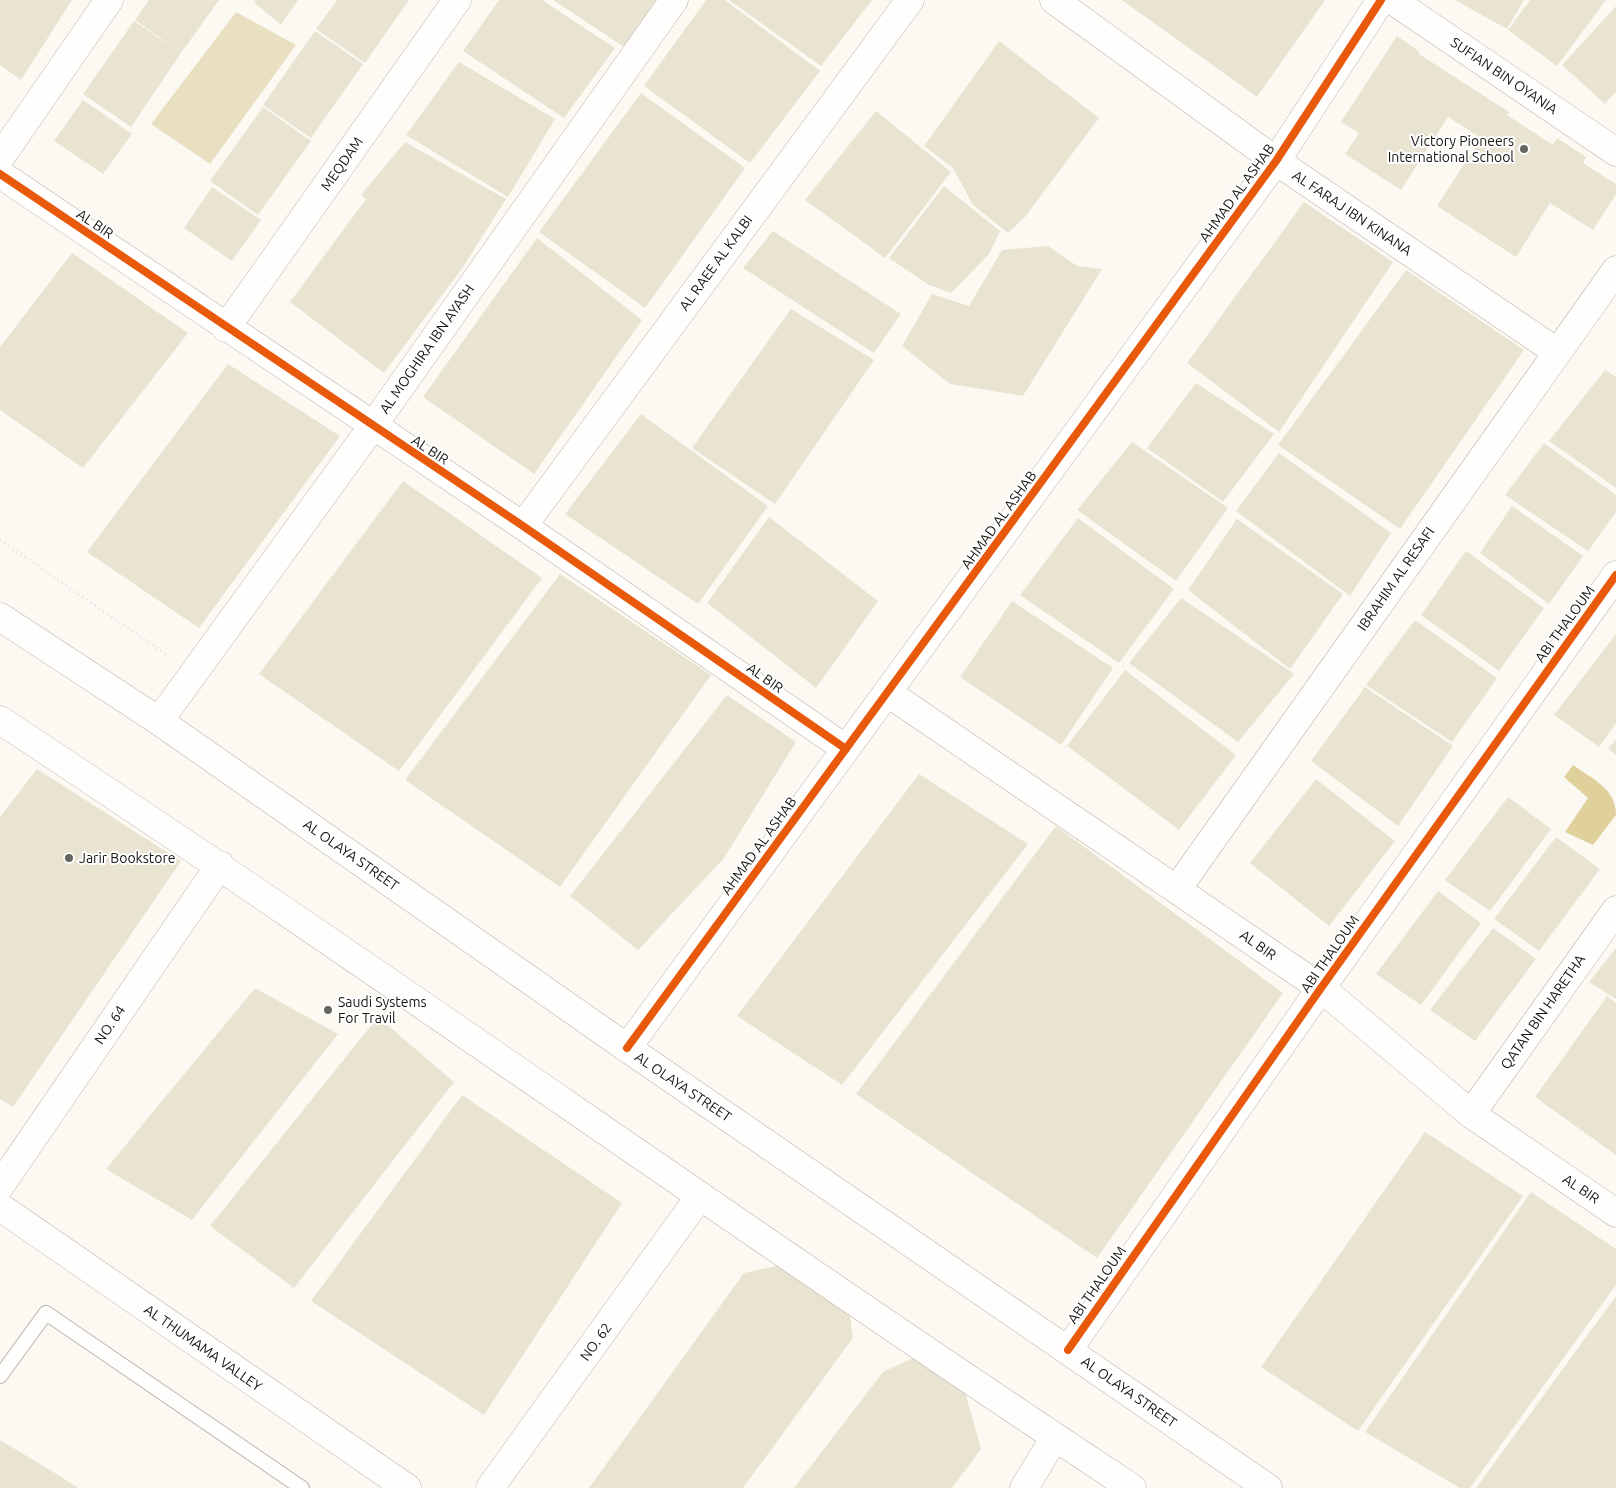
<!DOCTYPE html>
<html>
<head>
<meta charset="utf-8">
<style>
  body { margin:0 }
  canvas { display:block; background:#fcf9f2 }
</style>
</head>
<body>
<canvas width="1616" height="1488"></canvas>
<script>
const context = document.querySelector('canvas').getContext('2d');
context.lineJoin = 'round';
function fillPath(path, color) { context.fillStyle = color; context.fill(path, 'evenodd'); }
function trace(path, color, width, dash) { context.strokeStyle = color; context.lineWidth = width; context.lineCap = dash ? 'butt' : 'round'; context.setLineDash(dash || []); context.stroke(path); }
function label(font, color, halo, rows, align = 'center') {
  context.font = font + ' Ubuntu,sans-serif'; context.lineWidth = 4; context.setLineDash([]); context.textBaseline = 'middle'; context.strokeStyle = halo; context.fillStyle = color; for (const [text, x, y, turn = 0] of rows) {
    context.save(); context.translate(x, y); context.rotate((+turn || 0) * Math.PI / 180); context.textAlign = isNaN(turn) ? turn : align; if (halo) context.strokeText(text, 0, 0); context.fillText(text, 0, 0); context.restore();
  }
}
fillPath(new Path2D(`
  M236,12L296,45L210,164L151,124Z`), '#e9e0c2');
fillPath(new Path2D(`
  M1573,765C1592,779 1616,788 1616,815L1593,845L1565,832L1588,798L1564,777Z`), '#e0d09c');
fillPath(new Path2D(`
  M0,0H72L21,80L0,65Z
  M149,0H219L181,53L135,20Z
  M255,0H298L281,25L254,2Z
  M337,0H409L365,63L316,29Z
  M499,0H542L615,48L564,118L463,51Z
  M553,0H656L624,47Z
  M706,0H725L820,71L750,163L644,86Z
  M729,0H872L821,66Z
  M1122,0H1325L1257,97Z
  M1455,0H1524L1507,29Z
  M1530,0H1606L1557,66L1508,30Z
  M1616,6V92L1605,104L1562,65Z
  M134,21L181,53L131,127L83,94Z
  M315,31L363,64L311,138L263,105Z
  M1397,36L1420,52L1419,54L1509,112L1507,115L1553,145L1557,138L1586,157L1583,163L1616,184V194L1593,230L1550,203L1516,257L1437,206L1481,138L1448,117L1401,190L1345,154L1359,133L1341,122Z
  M999,41L1099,118L1025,217L1008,233L973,205L953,168L924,146Z
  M459,62L555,119L508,197L406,135Z
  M641,93L745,168L645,308L539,232Z
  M83,100L132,134L103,174L54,141Z
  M263,107L311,141L258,215L210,181Z
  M876,111L951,172L885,258L805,200Z
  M405,142L506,199L463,267L384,373L290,302L366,199L361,195Z
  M944,186L1000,231L989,254L951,293L929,285L889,258Z
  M212,187L261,220L232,261L184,228Z
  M1304,202L1393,262L1279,432L1187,363Z
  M773,231L901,314L874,353L743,268Z
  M537,238L642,320L534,474L423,397Z
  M1048,246L1077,266L1102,269L1023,396L950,384L902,346L932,294L969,306L1002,250Z
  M72,253L188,333L83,468L0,410V347Z
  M1406,270L1524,350L1400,529L1278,445Z
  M791,309L874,360L775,504L692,448Z
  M228,364L340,436L199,628L87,552Z
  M1605,370L1616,377V488L1549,441Z
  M1196,383L1274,434L1223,502L1147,448Z
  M641,414L768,506L698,604L565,514Z
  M1132,442L1228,508L1176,581L1077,510Z
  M1544,443L1616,495V512L1588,551L1505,495Z
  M1279,453L1391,533L1350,596L1236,511Z
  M403,481L542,578L399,771L259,674Z
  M1512,506L1583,556L1549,604L1480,553Z
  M769,517L878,601L816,688L707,603Z
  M1078,518L1174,589L1119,663L1020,595Z
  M1237,519L1343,594L1290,669L1188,590Z
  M1466,551L1544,608L1499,671L1421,615Z
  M560,574L711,675L560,887L405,780Z
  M1181,598L1294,674L1238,742L1129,663Z
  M1012,601L1113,668L1061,745L960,677Z
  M1415,620L1497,678L1452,742L1366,685Z
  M1616,634V723L1599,747L1554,715Z
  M1125,670L1236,755L1179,830L1067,746Z
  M1365,687L1453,746L1398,826L1311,761Z
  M727,695L796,742L724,858L638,950L570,896Z
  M1616,739V755L1608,749Z
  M37,769L181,861L13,1107L0,1099V817Z
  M919,774L1028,844L842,1085L737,1016Z
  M1316,779L1395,841L1329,926L1250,863Z
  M1508,797L1551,829L1490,911L1445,880Z
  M1056,826L1283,993L1097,1258L856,1094Z
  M1556,837L1600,869L1539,951L1494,919Z
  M1438,891L1481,923L1421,1005L1376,974Z
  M1493,928L1536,959L1475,1041L1430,1010Z
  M1616,948V999L1589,982Z
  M255,988L338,1034L192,1220L106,1169Z
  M1607,996L1616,1003V1155L1535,1097Z
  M378,1017L454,1082L294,1288L210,1226Z
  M462,1095L622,1203L484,1415L311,1301Z
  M1425,1132L1523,1196L1358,1431L1261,1367Z
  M1531,1192L1616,1249V1285L1470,1488H1460L1365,1432Z
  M786,1264L848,1302L853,1338L743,1488H589L744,1273Z
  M1616,1296V1488H1476Z
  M913,1358L964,1388L981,1449L952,1488H794L883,1372Z
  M0,1440L60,1476L78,1488H0Z`), '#e9e4d2');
const service = new Path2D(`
  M0,1376L46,1313L302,1488`);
const minor = new Path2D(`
  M1054,0L1276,161L1557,352
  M1392,0L1616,152
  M0,158L109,0
  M0,174L523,526L846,749
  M226,328L457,0
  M523,526L910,0
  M888,693L1321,988L1471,1114L1616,1213
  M159,721L372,427L674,0
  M1177,889L1616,270
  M627,1048L1276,161L1381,0
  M1471,1114L1616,910
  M0,1186L220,865
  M0,1207L407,1488
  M1068,1350L1321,988L1616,575
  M490,1488L700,1196
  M1024,1488L1055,1437`);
const primary = new Path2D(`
  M0,617L159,721L627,1048L1268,1488
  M0,720C381,971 752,1237 1132,1488`);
trace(service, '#b7b5af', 16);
trace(minor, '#b7b5af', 29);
trace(primary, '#b7b5af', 29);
trace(new Path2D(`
  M0,540L168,656`), '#e2e2e0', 3, [1, 4]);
trace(service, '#fffefd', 14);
trace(minor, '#fffefd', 28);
trace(primary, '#fffefd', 28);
trace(new Path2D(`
  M0,174L523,526L846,749
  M627,1048L1276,161L1381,0
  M1068,1350L1321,988L1616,575`), '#e8590c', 8);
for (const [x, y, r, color] of [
  [1524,149,5,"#67655f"],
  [69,858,5,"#67655f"],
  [328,1010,5,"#67655f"]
]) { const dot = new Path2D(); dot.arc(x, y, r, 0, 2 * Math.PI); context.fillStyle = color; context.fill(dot); trace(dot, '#fff', 2); }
label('14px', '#171510', '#fff', [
  ["SUFIAN BIN OYANIA",1504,76,34],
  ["MEQDAM",342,164,-55],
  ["AHMAD AL ASHAB",1237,193,-54],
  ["AL FARAJ IBN KINANA",1352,213,34],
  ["AL BIR",95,224,34],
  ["AL RAEE AL KALBI",716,263,-54],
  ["AL MOGHIRA IBN AYASH",427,349,-55],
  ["AL BIR",430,450,33],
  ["AHMAD AL ASHAB",999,520,-54],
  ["IBRAHIM AL RESAFI",1396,579,-55],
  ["ABI THALOUM",1565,624,-54],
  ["AL BIR",765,678,35],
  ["AHMAD AL ASHAB",759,846,-54],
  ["AL OLAYA STREET",351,855,35],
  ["AL BIR",1258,945,35],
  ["ABI THALOUM",1330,954,-55],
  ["QATAN BIN HARETHA",1543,1012,-55],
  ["NO. 64",110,1025,-56],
  ["AL OLAYA STREET",683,1087,34],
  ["AL BIR",1581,1189,34],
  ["ABI THALOUM",1097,1285,-55],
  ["NO. 62",596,1342,-54],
  ["AL THUMAMA VALLEY",203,1348,35],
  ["AL OLAYA STREET",1129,1392,35]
]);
label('14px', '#171510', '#fff', [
  ["Victory Pioneers",1514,141,"right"],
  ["International School",1514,157,"right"],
  ["Jarir Bookstore",79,858],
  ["Saudi Systems",338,1002],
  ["For Travil",338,1018]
], 'left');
</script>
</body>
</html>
